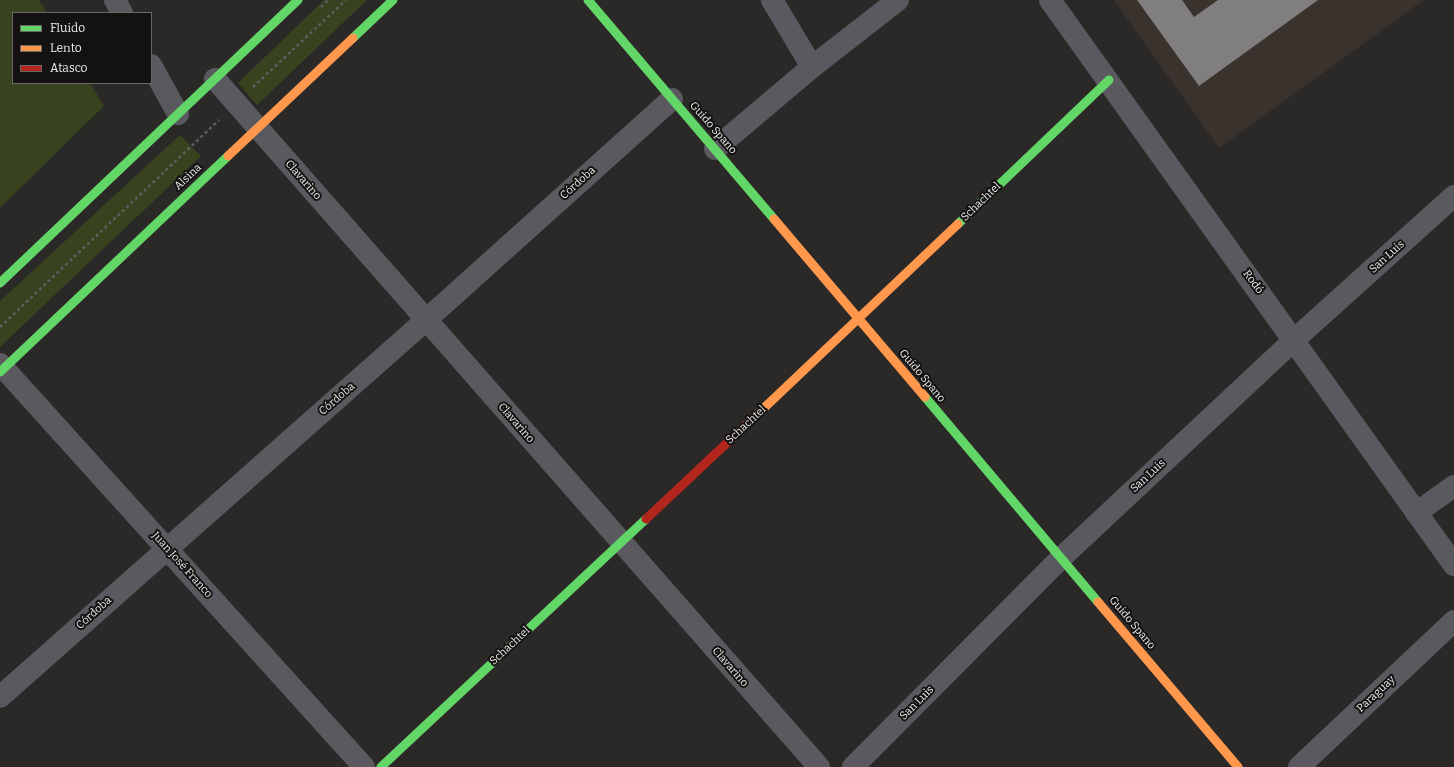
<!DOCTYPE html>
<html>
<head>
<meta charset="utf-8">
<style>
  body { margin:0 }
  #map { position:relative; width:1454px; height:767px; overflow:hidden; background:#2b2928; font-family:Bitter,serif }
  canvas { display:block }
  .legend { position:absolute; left:12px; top:12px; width:140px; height:72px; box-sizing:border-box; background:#131211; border:1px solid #6b6968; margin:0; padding:5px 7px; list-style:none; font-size:12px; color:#eeeceb }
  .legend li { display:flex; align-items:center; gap:8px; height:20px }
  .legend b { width:20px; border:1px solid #6b6968 }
</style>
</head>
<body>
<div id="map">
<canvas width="1454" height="767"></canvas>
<ul class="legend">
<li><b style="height:5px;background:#63d668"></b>Fluido</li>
<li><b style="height:5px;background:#ff974d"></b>Lento</li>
<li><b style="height:5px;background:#b3261e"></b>Atasco</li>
</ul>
</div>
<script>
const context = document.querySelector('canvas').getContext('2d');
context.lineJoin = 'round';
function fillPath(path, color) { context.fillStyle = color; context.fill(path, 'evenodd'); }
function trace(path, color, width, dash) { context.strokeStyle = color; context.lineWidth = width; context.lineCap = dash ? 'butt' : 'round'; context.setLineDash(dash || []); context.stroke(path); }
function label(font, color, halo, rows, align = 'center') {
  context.font = font + ' Bitter,serif'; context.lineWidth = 4; context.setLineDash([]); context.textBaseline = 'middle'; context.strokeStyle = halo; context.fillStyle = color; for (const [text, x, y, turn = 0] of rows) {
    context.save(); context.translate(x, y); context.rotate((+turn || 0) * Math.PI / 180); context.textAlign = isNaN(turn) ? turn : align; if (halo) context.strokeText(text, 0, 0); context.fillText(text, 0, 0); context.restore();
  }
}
fillPath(new Path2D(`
  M1114,0H1424L1219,148Z`), '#39322d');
fillPath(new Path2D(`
  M0,0H39L47,13H13V83H90L104,106L0,208Z
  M324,0H367L257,105L238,83Z
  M180,135L201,156L0,347V301Z`), '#37421e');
fillPath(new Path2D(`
  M1137,0H1182L1194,17L1218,0H1318L1199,86Z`), '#807e7f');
trace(new Path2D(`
  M321,7L328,0
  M253,87L346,0
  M0,327L219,120`), '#5f5f61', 2.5, [3, 3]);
trace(new Path2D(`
  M115,0L122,13
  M772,0L812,67
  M1050,0L1454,565
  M151,65L178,114
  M215,79L819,767
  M715,149L812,67L898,0
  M0,364L364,767
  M1416,513L1454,486
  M0,697L426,320L672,99
  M853,767L1061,558L1294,340L1454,196
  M1299,767L1454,621`), '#5a595f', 22);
trace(new Path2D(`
  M588,0L774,219
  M353,38L393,0
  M958,224L1109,80
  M0,283L298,0
  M0,372L228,156
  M925,397L1098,602
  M381,767L646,519`), '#63d668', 9);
trace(new Path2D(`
  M228,156L353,38
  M774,219L925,397
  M745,426L958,224
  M1098,602L1238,767`), '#ff974d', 9);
trace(new Path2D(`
  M646,519L745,426`), '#b3261e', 9);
label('11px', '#eeeceb', '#131211', [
  ["Guido Spano",713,128,49],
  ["Alsina",188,177,-43],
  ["Clavarino",303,180,49],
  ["Córdoba",578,183,-42],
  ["Schachtel",981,202,-44],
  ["San Luis",1387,257,-42],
  ["Rodó",1253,282,54],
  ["Guido Spano",922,376,50],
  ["Córdoba",337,399,-41],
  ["Clavarino",516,423,49],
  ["Schachtel",746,425,-43],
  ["San Luis",1148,476,-43],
  ["Juan José Franco",182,565,48],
  ["Córdoba",94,613,-42],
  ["Guido Spano",1132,623,50],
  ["Schachtel",510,646,-43],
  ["Clavarino",730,667,49],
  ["Paraguay",1376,694,-43],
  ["San Luis",917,703,-45]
]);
</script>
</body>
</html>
